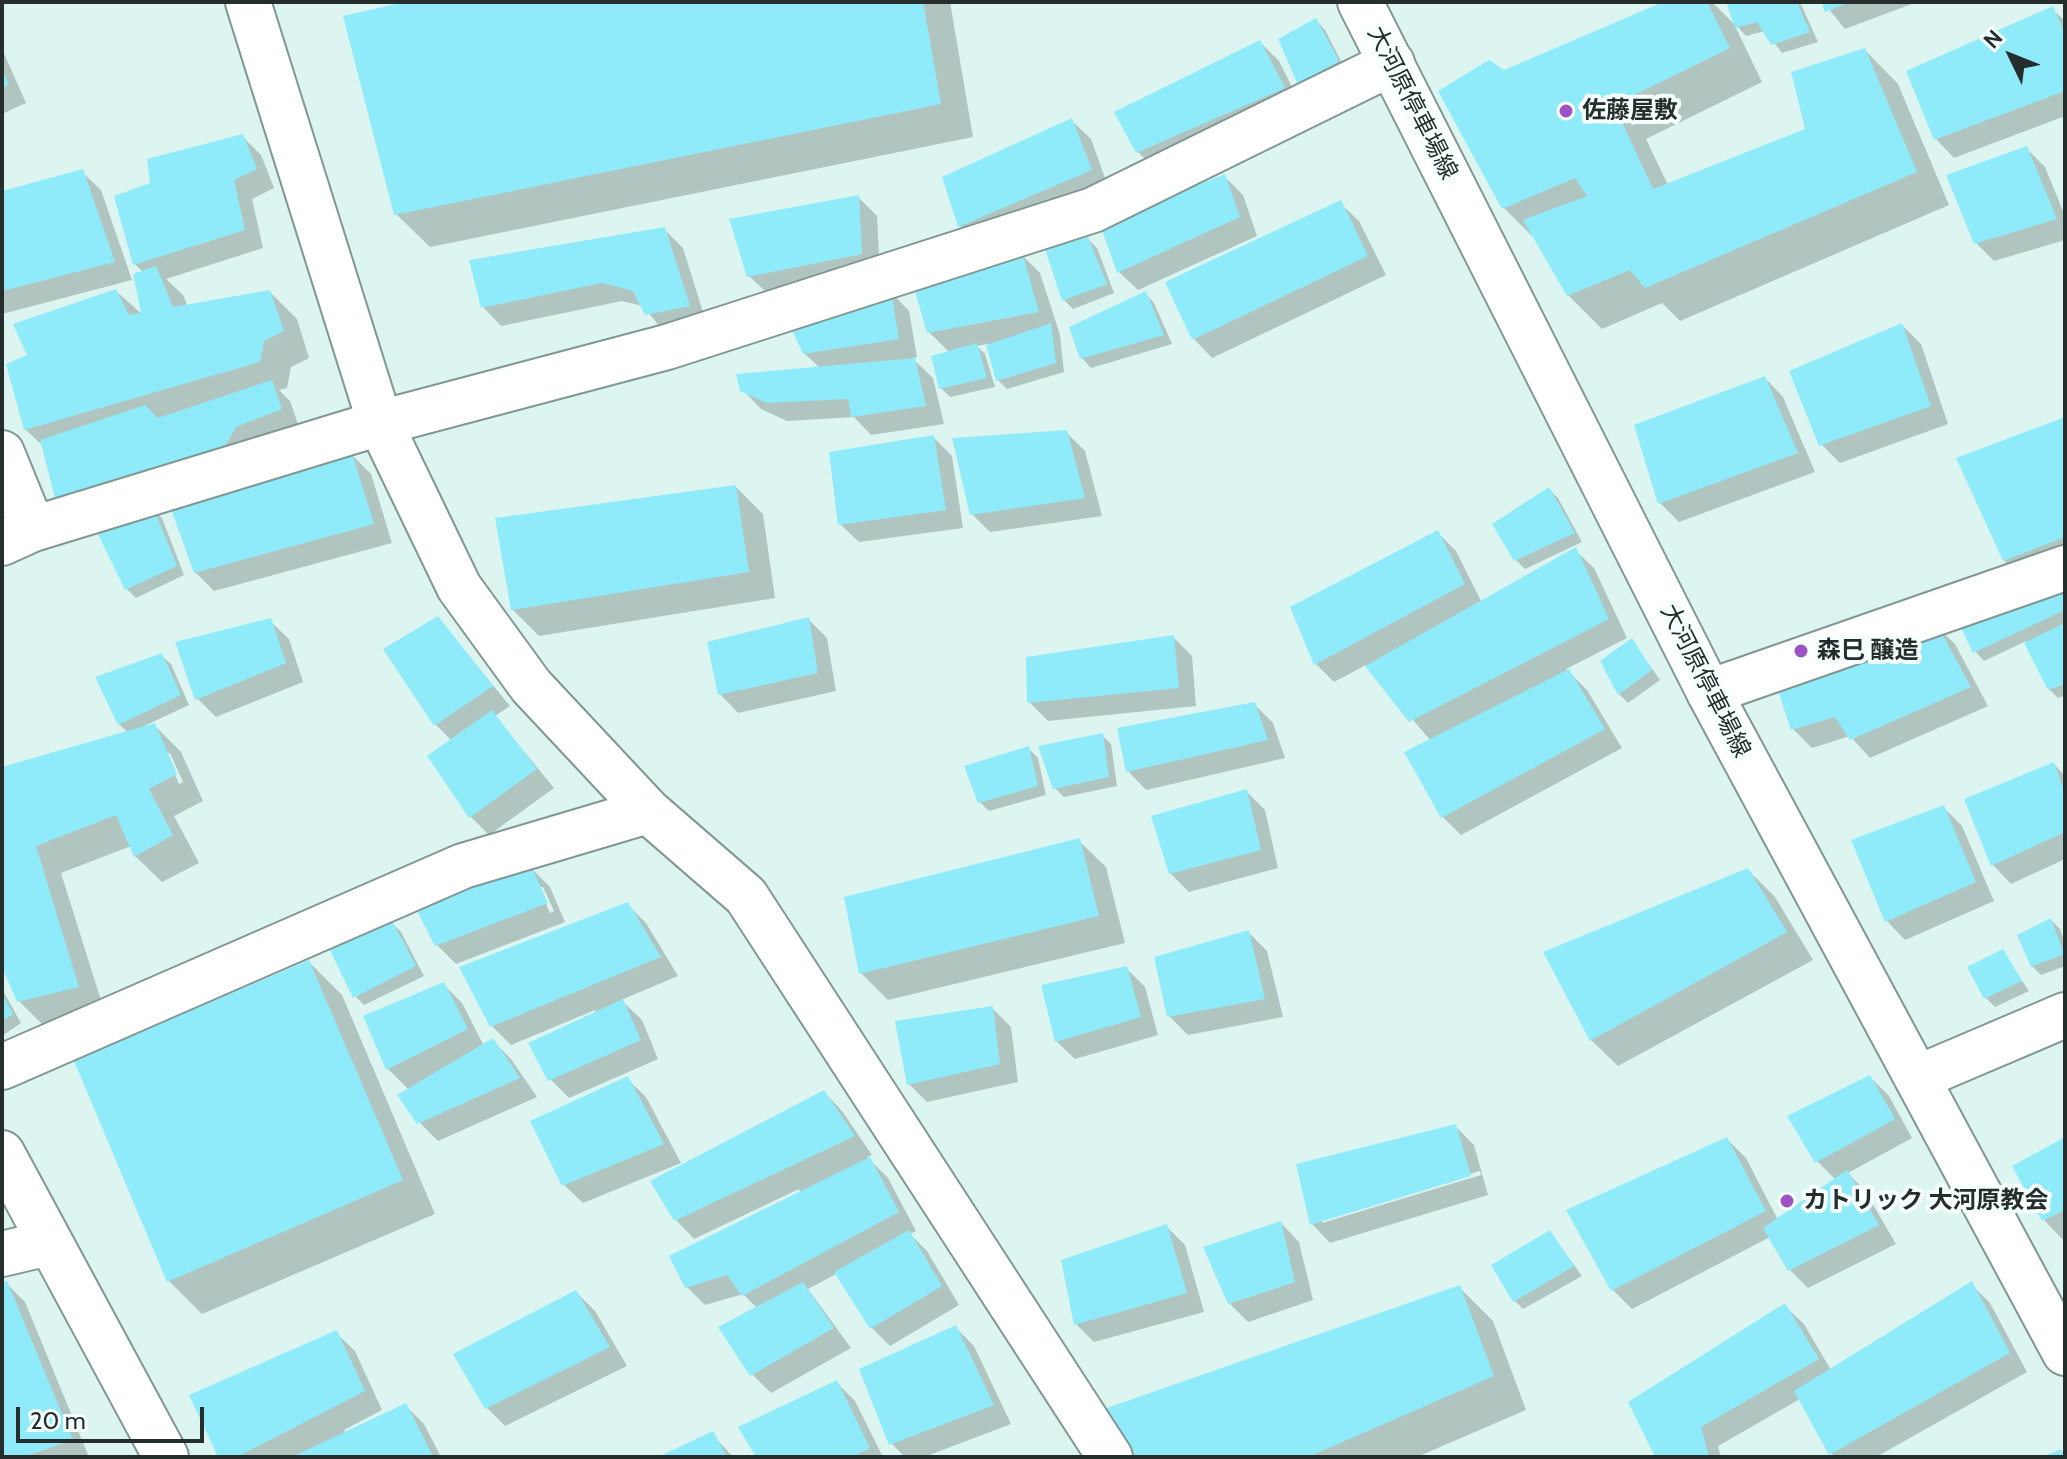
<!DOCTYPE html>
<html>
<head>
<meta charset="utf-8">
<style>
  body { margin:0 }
  #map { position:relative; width:2067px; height:1459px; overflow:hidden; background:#ddf5f1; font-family:Cabin,sans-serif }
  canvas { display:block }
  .frame { position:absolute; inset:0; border:4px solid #252e2d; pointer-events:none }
  .north { position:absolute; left:1971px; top:16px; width:80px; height:80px; -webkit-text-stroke:6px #f5fffd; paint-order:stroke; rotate:313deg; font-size:22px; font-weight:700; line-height:32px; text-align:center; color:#252e2d }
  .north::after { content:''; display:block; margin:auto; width:28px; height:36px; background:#252e2d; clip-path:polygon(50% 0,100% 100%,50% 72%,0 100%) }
  .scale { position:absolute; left:16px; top:1407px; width:188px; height:36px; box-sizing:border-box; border:4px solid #252e2d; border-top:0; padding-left:10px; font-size:24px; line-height:28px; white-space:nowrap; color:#252e2d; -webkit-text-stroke:6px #f5fffd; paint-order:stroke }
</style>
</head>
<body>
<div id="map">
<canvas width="2067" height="1459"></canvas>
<div class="frame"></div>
<div class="north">N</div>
<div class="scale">20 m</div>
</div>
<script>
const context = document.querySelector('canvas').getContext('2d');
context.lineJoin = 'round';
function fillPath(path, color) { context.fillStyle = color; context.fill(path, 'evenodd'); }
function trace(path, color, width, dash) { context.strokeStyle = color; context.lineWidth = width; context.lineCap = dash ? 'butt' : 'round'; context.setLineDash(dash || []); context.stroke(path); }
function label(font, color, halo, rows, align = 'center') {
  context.font = font + ' Cabin,"Noto Sans JP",sans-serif'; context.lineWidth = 8; context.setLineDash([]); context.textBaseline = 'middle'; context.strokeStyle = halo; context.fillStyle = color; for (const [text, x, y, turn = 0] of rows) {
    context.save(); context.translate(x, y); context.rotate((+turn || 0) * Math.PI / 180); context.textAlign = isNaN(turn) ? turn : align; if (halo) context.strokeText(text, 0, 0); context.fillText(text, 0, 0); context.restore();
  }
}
fillPath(new Path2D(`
  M414,2H950L973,137L430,247L396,214Z
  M1668,2H1712L1734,24L1762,82L1646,139L1668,185L1807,130L1865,50L1898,84L1949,205L1680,321L1662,303L1602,329L1568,295L1537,241L1504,208L1503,72Z
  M1728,2H1800L1818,42L1782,53L1765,31L1746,36L1737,26Z
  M1823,2H1917L1845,29Z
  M2052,9L2065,21V116L1954,158L1936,139Z
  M1316,20L1325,30L1346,71L1300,84Z
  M1260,42L1279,61L1302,107L1156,170L1137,151Z
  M2,49L26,103L2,114Z
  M1072,121L1091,139L1109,189L978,245L960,226Z
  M242,136L261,155L274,188L252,199L263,248L166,279L183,295L188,307L270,292L297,319L309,358L291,367L287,388L279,390L290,401L299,427L75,516L57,497L43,446L25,429L29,356L116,291L143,315L144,273L135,264L152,184Z
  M2026,148L2045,167L2065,216V240L1994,261L1975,242Z
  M82,172L101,190L132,280L2,314V193Z
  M1224,176L1243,195L1257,236L1138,290L1119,272Z
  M858,197L877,216L880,272L768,294L749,276Z
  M1340,203L1359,221L1386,275L1212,358L1194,339Z
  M664,229L683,248L707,325L665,333L643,306L622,301L501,326L483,307Z
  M1088,239L1097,248L1114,293L1073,309L1064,300Z
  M1021,254L1040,273L1060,335L1064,372L1007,389L998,380L988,344L977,346L985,354L995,387L950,397L941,388L949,352L929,332Z
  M891,292L909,311L917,357L912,358L933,378L944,424L871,435L854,417L787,421L761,409L742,389L820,368L804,353Z
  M1145,293L1154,303L1172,344L1091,368L1082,358Z
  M1902,325L1921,344L1948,424L1840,463L1821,444Z
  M1765,378L1783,397L1815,472L1679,522L1660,503Z
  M2065,419V574L2031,587L2004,560Z
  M1066,432L1085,451L1102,516L990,532L972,514Z
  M933,437L952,456L963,528L859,542L840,524Z
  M352,455L371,474L392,543L214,591L195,572Z
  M736,487L763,514L775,598L539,636L512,609Z
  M1549,489L1558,498L1582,542L1525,569L1516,560Z
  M153,509L162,518L184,575L136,598L127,589L100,533Z
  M1438,533L1456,551L1482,603L1575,550L1594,568L1627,638L1566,669L1587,690L1622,748L1461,835L1443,817L1431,741L1366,665L1334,682L1316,664Z
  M2065,583V695L2058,698L2049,689L2026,641L1984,661L1975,651Z
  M438,618L510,706L495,716L554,788L489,835L470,816L452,741L436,725L386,650Z
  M808,619L827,638L836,691L738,713L720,694Z
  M270,621L289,639L303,682L216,717L197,698Z
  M1936,626L1955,644L1988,706L1870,758L1850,736L1812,748L1793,729Z
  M1173,637L1192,656L1196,706L1048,721L1029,702Z
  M1632,641L1660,680L1628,703L1619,694L1603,662Z
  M161,655L171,664L189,705L144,726L154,725L181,752L203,801L174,816L199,863L162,882L135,856L131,846L61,873L105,1013L46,1028L19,1001L2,962V769L128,733L119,724ZM166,753H170L183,782L179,784Z
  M1254,704L1273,723L1285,758L1146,790L1128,771Z
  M1102,735L1111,744L1117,786L1064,797L1055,788Z
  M1029,749L1038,758L1046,795L989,811L980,802Z
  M2054,764L2065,776V859L2011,884L1993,865Z
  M1246,791L1265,810L1278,868L1189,892L1170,873Z
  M1944,808L1962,826L1994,901L1905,940L1887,921Z
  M1079,841L1106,867L1125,943L888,1000L861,973Z
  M531,868L550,887L565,922L456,964L437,945ZM539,887H543L554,911L550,913Z
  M1748,870L1775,897L1813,960L1618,1066L1591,1040Z
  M628,905L646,923L678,976L621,1000L642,1020L658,1059L569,1098L550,1079L596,1014L595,1010L511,1045L492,1026Z
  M2051,920L2060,929L2065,943V966L2041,975L2032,966Z
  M392,923L401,932L424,976L364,1005L355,996Z
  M1248,932L1267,951L1283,1017L1188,1035L1169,1016Z
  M2003,952L2029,991L1995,1007L1986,998Z
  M309,962L342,995L435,1214L202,1314L169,1281Z
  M1126,968L1145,987L1158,1035L1075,1059L1056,1041Z
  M444,985L462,1003L484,1046L493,1041L511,1059L537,1097L438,1141L419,1122L409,1090L388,1069Z
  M2,989L21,1023L2,1036Z
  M992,1008L1011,1027L1018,1082L927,1102L909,1084Z
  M1870,1077L1889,1096L1912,1138L1848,1173L1865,1191L1896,1244L1808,1288L1790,1270L1770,1237L1632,1309L1613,1290L1569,1211L1727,1139L1746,1158L1778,1220L1836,1180L1817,1161Z
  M627,1079L646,1097L681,1163L583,1203L564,1185Z
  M824,1092L842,1111L872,1155L867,1157L888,1178L916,1231L910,1234L927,1251L959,1305L890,1346L871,1327L838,1273L808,1289L851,1348L771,1393L752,1374L757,1308L743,1294L705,1305L686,1286L801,1193L799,1189L694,1239L676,1220L652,1182Z
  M1455,1126L1474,1145L1488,1195L1330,1243L1312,1224ZM1480,1171L1481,1175L1322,1223V1219Z
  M2065,1139V1237L2062,1239L2044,1220Z
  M1281,1223L1299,1242L1313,1300L1248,1322L1229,1303Z
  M1167,1227L1185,1245L1204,1312L1094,1342L1076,1324Z
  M1550,1232L1582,1276L1523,1309L1514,1300Z
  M6,1283L25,1302L89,1457H2V1285Z
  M1971,1284L1990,1303L2027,1372L1876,1457H1834L1800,1399L1718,1446L1721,1457H1657L1785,1306L1804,1324L1831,1370Z
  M1459,1287L1493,1321L1526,1410L1417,1457H1131Z
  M576,1292L595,1311L627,1366L505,1426L487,1408Z
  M955,1327L974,1346L1011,1424L924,1457H905L891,1443Z
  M336,1333L355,1351L382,1410L344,1430L346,1434L405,1405L424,1424L441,1457H220Z
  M837,1383L855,1401L883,1457H758Z
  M712,1434L733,1457H663Z`), '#0003');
fillPath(new Path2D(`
  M405,2H923L941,104L394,215L343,16Z
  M1663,2H1707L1730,48L1614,105L1653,189L1805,129L1791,72L1865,48L1917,172L1645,288L1630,270L1567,296L1523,220L1587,196L1575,178L1502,209L1438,91L1489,60L1504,70Z
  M1726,2H1797L1810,32L1771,45L1757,22L1735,28Z
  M1821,2H1850L1825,12Z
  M2053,6L2065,34V91L1934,140L1906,71Z
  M1316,18L1339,61L1298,85L1278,39Z
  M1260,40L1285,88L1136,153L1114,112Z
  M2,68L9,85L2,88Z
  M1072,118L1092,170L958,227L942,177Z
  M243,134L257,169L234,180L245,230L133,265L114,196L150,183L147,159Z
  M2027,146L2057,219L1974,244L1946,175Z
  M83,169L115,262L2,291V191Z
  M1225,174L1240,217L1117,273L1100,224Z
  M859,195L862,254L747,277L729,219Z
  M1341,200L1368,256L1192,340L1165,282Z
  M665,227L690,306L645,315L633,291L602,283L481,308L469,260Z
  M1088,237L1107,284L1062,301L1045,249Z
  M1022,252L1039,312L927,333L914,288Z
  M156,266L173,307L270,290L284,331L264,341L260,362L24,430L6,364L27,355L13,324L116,289L129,315L141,313L133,274Z
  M891,290L899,339L803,354L787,319Z
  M1146,291L1164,335L1080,359L1069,327Z
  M1051,323L1056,363L996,381L986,345Z
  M1902,323L1931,406L1819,446L1789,371Z
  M977,343L987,378L939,389L931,356Z
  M915,358L926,406L851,417L848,399L767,403L740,391L736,374Z
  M1765,376L1798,453L1658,504L1634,425Z
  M272,380L282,409L236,427L221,453L55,498L40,440L145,405L158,418Z
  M2065,417V537L2003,561L1956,458Z
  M1067,430L1085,498L970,515L952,438Z
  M934,435L946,510L838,525L829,452Z
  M352,453L374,524L194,573L171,509Z
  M736,485L749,572L511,610L495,518Z
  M1549,487L1575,533L1514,561L1492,524Z
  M153,507L177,566L125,590L97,532Z
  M1438,530L1465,584L1314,665L1290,607Z
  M1576,547L1609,619L1409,722L1365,666Z
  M2065,582V610L1973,653L1957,619Z
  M438,616L493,686L434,726L383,649Z
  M809,617L818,673L718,695L707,642Z
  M271,618L286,663L195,700L175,642Z
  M1936,623L1971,687L1850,740L1835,717L1791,730L1776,685Z
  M2065,623V684L2048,690L2024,643Z
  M1174,635L1179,688L1027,703L1026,657Z
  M1632,638L1652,670L1618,695L1600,661Z
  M162,653L181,695L118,725L95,677Z
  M1569,669L1605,729L1441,818L1404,752Z
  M1255,702L1268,740L1126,772L1117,728Z
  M492,710L537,769L469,818L427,756Z
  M155,723L177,774L149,789L173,835L134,857L116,815L36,846L79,987L17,1002L2,967V767Z
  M1103,733L1109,777L1053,789L1038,746Z
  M1029,746L1038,786L978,803L964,766Z
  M2054,762L2065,794V832L1991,866L1964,799Z
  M1247,789L1261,850L1169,874L1151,816Z
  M1944,805L1976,882L1885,922L1851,840Z
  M1080,838L1099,916L859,974L844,897Z
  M531,866L548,903L435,946L415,907Z
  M1748,868L1787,932L1590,1041L1543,952Z
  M628,902L661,957L490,1027L459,967Z
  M2051,918L2064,954L2031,967L2017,935Z
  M392,921L416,966L353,998L329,948Z
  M1249,930L1265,999L1167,1017L1154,957Z
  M2003,949L2022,981L1984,999L1967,967Z
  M309,960L403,1180L167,1282L74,1061Z
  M1127,966L1141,1017L1055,1042L1041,985Z
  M444,982L468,1029L386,1070L363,1016Z
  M2,994L13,1014L2,1021Z
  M623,999L641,1040L548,1081L528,1043Z
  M993,1006L1000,1064L907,1085L895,1021Z
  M493,1038L520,1078L417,1124L397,1095Z
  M1870,1075L1895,1119L1815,1163L1787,1116Z
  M628,1076L664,1144L562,1186L530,1121Z
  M824,1090L855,1136L674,1221L650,1181Z
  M1456,1124L1471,1176L1310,1225L1296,1164Z
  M1727,1137L1766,1211L1611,1291L1566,1210Z
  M2065,1137V1210L2042,1221L2012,1166Z
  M870,1157L899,1212L742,1296L727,1275L685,1288L669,1256Z
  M1847,1170L1879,1225L1788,1271L1763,1228Z
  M1281,1221L1295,1282L1228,1304L1203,1247Z
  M1167,1224L1187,1293L1074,1325L1061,1260Z
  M909,1230L942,1286L870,1329L834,1272Z
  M1550,1230L1574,1266L1513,1302L1491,1265Z
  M7,1281L73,1440L23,1457H2V1283Z
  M1972,1281L2010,1353L1829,1455L1794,1391Z
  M803,1282L834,1328L750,1376L718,1327Z
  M1460,1285L1494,1376L1308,1457H1129L1098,1411Z
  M576,1290L610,1347L485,1409L453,1354Z
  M1785,1303L1819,1359L1701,1427L1709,1457H1655L1628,1402Z
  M956,1325L994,1405L889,1445L859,1369Z
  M337,1330L365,1391L237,1457H218L189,1395Z
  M837,1380L870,1448L852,1457H756L738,1427Z
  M406,1403L433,1457H292Z
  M713,1431L727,1457H658Z
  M2061,1449L2065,1457H2042Z`), '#8febfa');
const minor = new Path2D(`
  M248,2L380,423L459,587L531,686L648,811L746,896L1110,1457
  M2,453L33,529
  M2,543L33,529L380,423L667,347L1093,210L1392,63
  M1709,692L2065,568
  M2,1067L463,866L648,811
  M1917,1078L2065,1015
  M2,1153L166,1457
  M2,1254L49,1243`);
const secondary = new Path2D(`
  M1360,2L1709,692L2065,1353`);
trace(minor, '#819793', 48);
trace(secondary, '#819793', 48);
trace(minor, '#fff', 44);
trace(secondary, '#fff', 44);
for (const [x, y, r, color] of [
  [1566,111,8,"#9d53c6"],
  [1801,651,8,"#9d53c6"],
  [1787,1201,8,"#9d53c6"]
]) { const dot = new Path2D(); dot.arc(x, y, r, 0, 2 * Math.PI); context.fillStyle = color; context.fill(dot); trace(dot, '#f5fffd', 3); }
label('24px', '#252e2d', '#f5fffd', [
  ["大河原停車場線",1412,103,63],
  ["大河原停車場線",1705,681,63]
]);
label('bold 24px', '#252e2d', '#f5fffd', [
  ["佐藤屋敷",1582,111],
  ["森巳 醸造",1817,651],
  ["カトリック 大河原教会",1803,1201]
], 'left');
</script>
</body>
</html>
